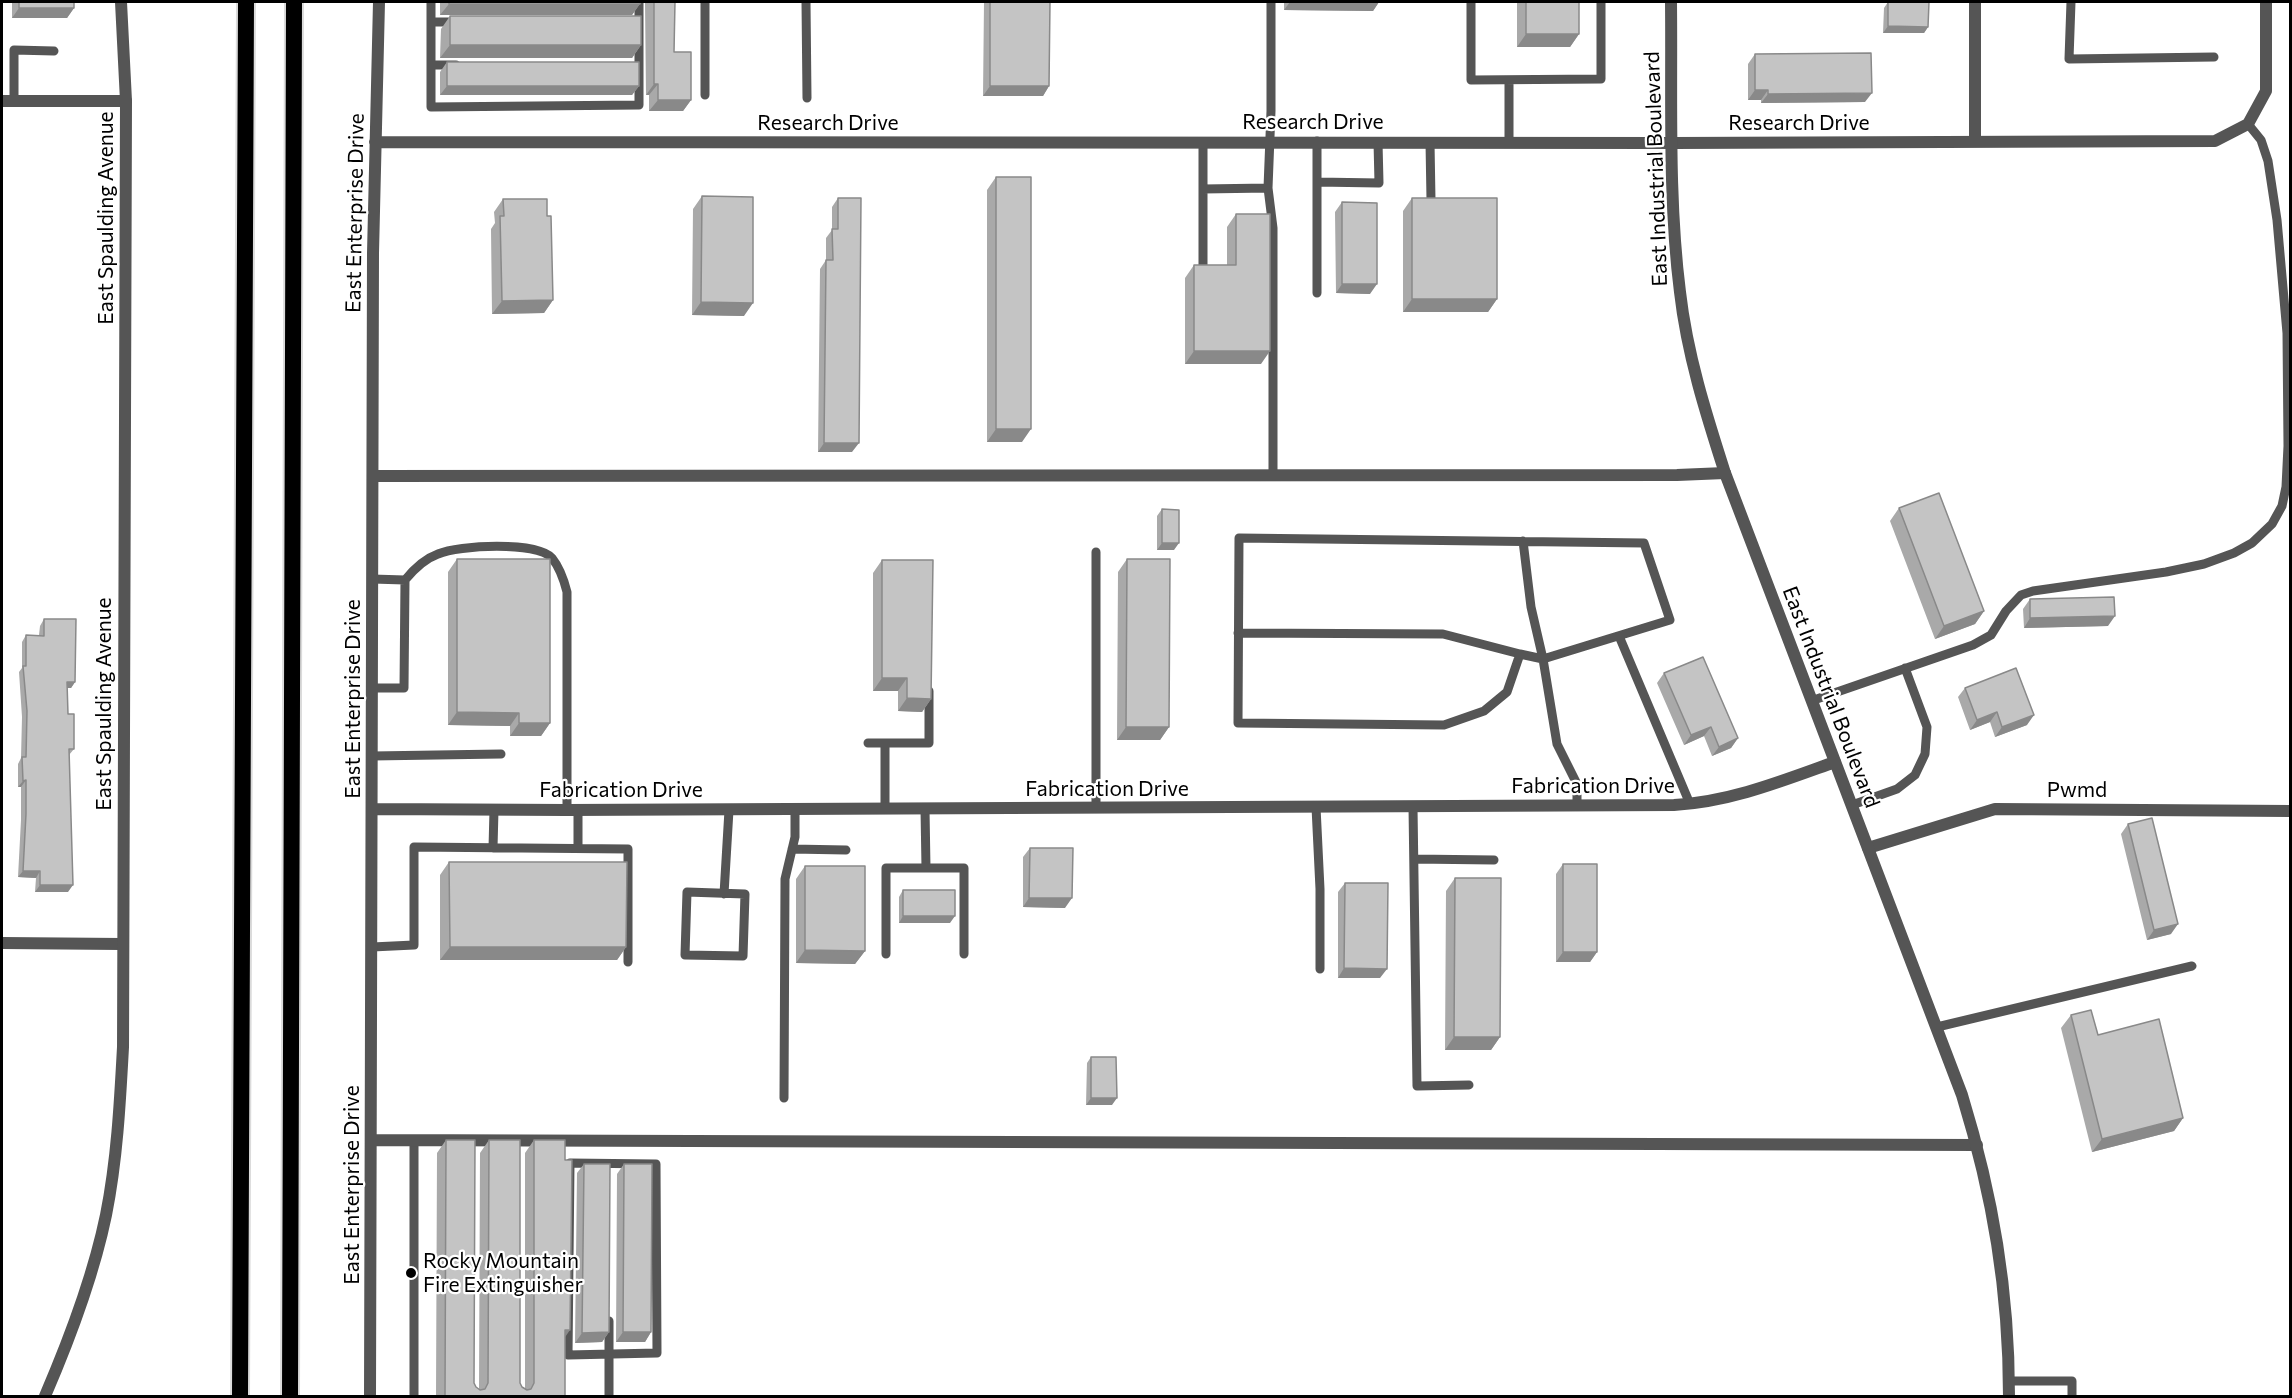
<!DOCTYPE html>
<html>
<head>
<meta charset="utf-8">
<style>
  body { margin:0 }
  #map { position:relative; width:2292px; height:1398px; overflow:hidden; background:#fff; font-family:Commissioner,sans-serif }
  canvas { display:block }
  .frame { position:absolute; inset:0; border:3px solid #000; pointer-events:none }
</style>
</head>
<body>
<div id="map">
<canvas width="2292" height="1398"></canvas>
<div class="frame"></div>
</div>
<script>
const context = document.querySelector('canvas').getContext('2d');
context.lineJoin = 'round';
function trace(path, color, width, dash) { context.strokeStyle = color; context.lineWidth = width; context.lineCap = dash ? 'butt' : 'round'; context.setLineDash(dash || []); context.stroke(path); }
function fillPath(path, color) { context.fillStyle = color; context.fill(path, 'evenodd'); }
function label(font, color, halo, rows, align = 'center') {
  context.font = font + ' Commissioner,sans-serif'; context.lineWidth = 4.5; context.setLineDash([]); context.textBaseline = 'middle'; context.strokeStyle = halo; context.fillStyle = color; for (const [text, x, y, turn = 0] of rows) {
    context.save(); context.translate(x, y); context.rotate((+turn || 0) * Math.PI / 180); context.textAlign = isNaN(turn) ? turn : align; if (halo) context.strokeText(text, 0, 0); context.fillText(text, 0, 0); context.restore();
  }
}
const trunk = new Path2D(`
  M240,1396L246,2
  M290,1396L294,2`);
trace(trunk, '#dbdbdb', 20);
trace(new Path2D(`
  M431,2V107L639,105V2
  M705,2V95
  M806,2L807,98
  M1471,2V80L1601,79V2
  M2071,2L2069,59L2214,57
  M431,22H456
  M431,65H456
  M1509,80V142
  M14,101V50L54,51
  M1317,141V182L1379,183L1378,142
  M1203,142V189L1268,188L1271,111V2
  M1430,142L1431,200
  M1268,188L1273,228V476
  M1203,266V189
  M1317,293V182
  M372,579L405,580C414,569 424,559 438,554C459,545 536,541 552,558C560,568 564,580 567,592V810
  M1238,633L1443,634L1520,654L1507,692L1484,711L1444,725L1238,723L1239,538L1644,543L1670,620L1543,659L1557,744L1577,784V806
  M1619,636L1690,804
  M1520,654L1543,659L1531,607L1523,541
  M372,688H404L405,580
  M1811,701L1973,645L1991,635L2006,611L2021,595L2033,591L2166,572L2204,564L2234,553L2252,543L2272,524L2282,506L2286,487L2288,446L2287,333L2277,220L2268,161L2261,140L2248,124
  M868,743H929V691
  M885,743V809
  M372,756L501,754
  M1852,805L1897,789L1915,775L1925,754L1927,727L1905,668
  M1316,807L1320,889V969
  M1413,807L1417,1086L1469,1085
  M1096,808V552
  M925,809L926,868
  M578,810V848
  M493,848L494,810
  M792,849L846,850
  M1414,859L1494,860
  M687,892L745,894L743,956L685,955Z
  M724,894L729,810
  M372,947L414,945V847L628,849V962
  M886,954V868H964V954
  M1937,1027L2192,966
  M784,1098L785,879L795,837V809
  M414,1140V1396
  M570,1163L656,1164L657,1353L568,1355Z
  M2009,1381H2072V1396
  M609,1396V1321`), '#555', 9);
trace(new Path2D(`
  M2,101H126
  M375,142L1673,143L2215,141L2248,124L2266,91V2
  M1975,142V2
  M373,476L1677,475L1725,473
  M372,809L567,810L1674,805C1730,802 1782,781 1835,762
  M1868,848L1995,809L2290,811
  M2,943L122,944
  M371,1140L1977,1145
  M370,1396L373,253L379,2`), '#555', 12);
trace(new Path2D(`
  M1671,2C1672,98 1668,197 1680,292C1687,354 1706,414 1725,473L1962,1095C1993,1196 2009,1291 2009,1396
  M45,1396C70,1338 93,1278 106,1215C117,1160 120,1103 123,1047L126,101L121,2`), '#555', 12);
trace(trunk, '#000', 16);
fillPath(new Path2D(`
  M12,2H74V8L67,18H12Z
  M440,2H641L632,15H440Z
  M645,2H675L674,52L691,100L683,111H649V95H646Z
  M984,2H1050L1049,86L1043,96H983Z
  M1284,2H1379L1373,11L1284,10Z
  M1517,2H1579V34L1570,47H1517Z
  M1888,2L1928,27L1924,33H1883L1884,8Z
  M450,16L641,45L632,58H440L441,29Z
  M1755,54L1865,102L1761,103V100H1748V64Z
  M447,62L639,86L632,95H440V72Z
  M996,177L1022,442H987V190Z
  M702,196L744,316L692,315L693,209Z
  M838,198L852,452H818L820,269L826,260V238L832,230V207Z
  M1412,198L1497,299L1488,312H1403V211Z
  M503,199L547,216L553,300L544,313L492,314L491,229L495,223L494,212Z
  M1342,202L1370,294L1336,293L1335,212Z
  M1236,214L1261,364H1185V278L1194,265H1227V227Z
  M1899,508L1984,611L1975,624L1935,639L1890,521Z
  M1162,509L1174,550H1157V516Z
  M457,559L550,723L541,736H510V726L448,725V572Z
  M1127,559L1169,727L1160,740H1117L1118,572Z
  M882,560L931,699L922,712L898,711V691H873V573Z
  M2030,599L2108,626L2024,628L2023,609Z
  M44,619L75,682L71,688H67L68,714L74,749L69,755L68,892H35L36,878L18,877L21,820V787H18V764L21,758L22,717L19,672L22,668V642L26,635H39L40,626Z
  M1664,673L1738,738L1731,748L1712,756L1704,736L1684,745L1657,683Z
  M1965,688L2027,725L1995,737L1990,722L1970,730L1958,697Z
  M2128,824L2171,934L2147,940L2121,834Z
  M1030,848L1065,908L1023,907V857Z
  M449,862L626,947L617,960H440V875Z
  M1563,864L1597,952L1590,962H1556V874Z
  M805,866L865,951L855,964L796,963V879Z
  M1455,878L1500,1037L1491,1050H1445L1446,891Z
  M1345,883L1380,978H1338V892Z
  M903,890L950,923H899V897Z
  M2071,1015L2183,1118L2174,1131L2092,1152L2061,1028Z
  M1091,1057L1112,1105H1086L1087,1063Z
  M446,1140L474,1383L476,1387L479,1389L480,1153L489,1140L520,1383L522,1387L525,1389V1153L534,1140L565,1338V1396H436L437,1153Z
  M584,1164L609,1332L602,1342L575,1343L577,1173Z
  M624,1164L651,1332L645,1342H616L617,1174Z`), '#a9a9a9');
fillPath(new Path2D(`
  M1290,2H1379L1373,11L1284,10Z
  M449,4H640L632,15H440Z
  M19,8H74L67,18H12Z
  M1888,26L1928,27L1924,33H1883Z
  M1526,34H1579L1570,47H1517Z
  M450,45H641L632,58H440Z
  M654,84H658L649,95H646Z
  M447,86H639L632,95H440Z
  M990,86H1049L1043,96H983Z
  M1755,90H1768L1761,100H1748Z
  M1872,93L1865,102L1761,103L1768,94Z
  M658,100H691L683,111H649Z
  M1342,284H1377L1370,294L1336,293Z
  M1412,299H1497L1488,312H1403Z
  M553,300L544,313L492,314L502,301Z
  M701,302L753,303L744,316L692,315Z
  M1194,351H1270L1261,364H1185Z
  M996,429H1031L1022,442H987Z
  M824,443H859L852,452H818Z
  M1162,543H1179L1174,550H1157Z
  M1984,611L1975,624L1935,639L1944,626Z
  M2115,616L2108,626L2024,628L2030,618Z
  M882,678H907L898,691H873Z
  M67,682H75L71,688H62Z
  M907,698L931,699L922,712L898,711Z
  M457,712L519,713L510,726L448,725Z
  M1997,712L1990,722L1970,730L1977,720Z
  M2034,715L2027,725L1995,737L2002,727Z
  M519,723H550L541,736H510Z
  M1126,727H1169L1160,740H1117Z
  M1711,727L1704,736L1684,745L1691,735Z
  M1738,738L1731,748L1712,756L1719,747Z
  M26,780L21,787H18L23,781Z
  M23,871H40L36,878L18,877Z
  M40,885H73L68,892H35Z
  M1029,898H1072L1065,908L1023,907Z
  M903,916H955L950,923H899Z
  M2178,924L2171,934L2147,940L2154,930Z
  M450,947H626L617,960H440Z
  M805,950L865,951L855,964L796,963Z
  M1563,952H1597L1590,962H1556Z
  M1344,968L1387,969L1380,978H1338Z
  M1454,1037H1500L1491,1050H1445Z
  M1091,1098H1117L1112,1105H1086Z
  M2183,1118L2174,1131L2092,1152L2102,1139Z
  M565,1330H570L561,1343Z
  M609,1332L602,1342L575,1343L582,1333Z
  M623,1332H651L645,1342H616Z`), '#898989');
const building = new Path2D(`
  M19,2H74V8H19Z
  M449,2H641L640,4H449Z
  M654,2H675L674,52H691V100H658V84H654Z
  M990,2H1050L1049,86H990Z
  M1526,2H1579V34H1526Z
  M1888,2H1929L1928,27L1888,26Z
  M450,16H641V45H450Z
  M1871,53L1872,93L1768,94V90H1755V54Z
  M447,62H639V86H447Z
  M996,177H1031V429H996Z
  M702,196L753,197V303L701,302Z
  M838,198H861L859,443H824L826,260H833L832,229H838Z
  M1412,198H1497V299H1412Z
  M503,199H547V216H551L553,300L502,301L500,216H504Z
  M1342,202L1377,203V284H1342Z
  M1236,214H1270V351H1194V265H1236Z
  M1939,493L1984,611L1944,626L1899,508Z
  M1162,509L1179,510V543H1162Z
  M457,559H550V723H519V713L457,712Z
  M1127,559H1170L1169,727H1126Z
  M882,560H933L931,699L907,698V678H882Z
  M2114,597L2115,616L2030,618V599Z
  M44,619H76L75,682H67L68,714H74V749H69L73,885H40V871H23L26,814V780L23,781L22,757H26L27,711L23,666H26V635L44,636Z
  M1703,657L1738,738L1719,747L1711,727L1691,735L1664,673Z
  M2016,668L2034,715L2002,727L1997,712L1977,720L1965,688Z
  M2152,818L2178,924L2154,930L2128,824Z
  M1030,848H1073L1072,898H1029Z
  M449,862H627L626,947H450Z
  M1563,864H1597V952H1563Z
  M805,866H865V951L805,950Z
  M1455,878H1501L1500,1037H1454Z
  M1345,883H1388L1387,969L1344,968Z
  M903,890H955V916H903Z
  M2091,1010L2098,1035L2159,1019L2183,1118L2102,1139L2071,1015Z
  M1091,1057H1116L1117,1098H1091Z
  M446,1140H475L474,1383L476,1387L480,1390L485,1389L488,1383L489,1140H520V1383L522,1387L527,1390L531,1389L534,1383V1140H565V1160H572L570,1330H565V1396H445Z
  M584,1164H610L609,1332L582,1333Z
  M624,1164H652L651,1332H623Z`);
fillPath(building, '#c4c4c4');
trace(building, '#898989', 1.5);
for (const [x, y, r, color] of [
  [411,1273,6,"#000"]
]) { const dot = new Path2D(); dot.arc(x, y, r, 0, 2 * Math.PI); context.fillStyle = color; context.fill(dot); trace(dot, '#fff', 2); }
label('21px', '#000', '#fff', [
  ["Research Drive",1313,122],
  ["Research Drive",828,123],
  ["Research Drive",1799,123],
  ["East Industrial Boulevard",1656,169,-92],
  ["East Enterprise Drive",355,213,-89],
  ["East Spaulding Avenue",106,218,-90],
  ["East Industrial Boulevard",1831,697,69],
  ["East Enterprise Drive",353,699,-90],
  ["East Spaulding Avenue",104,704,-90],
  ["Fabrication Drive",1593,786],
  ["Fabrication Drive",1107,789],
  ["Fabrication Drive",621,790],
  ["Pwmd",2077,790],
  ["East Enterprise Drive",352,1185,-90]
]);
label('21px', '#000', '#fff', [
  ["Rocky Mountain",423,1261],
  ["Fire Extinguisher",423,1285]
], 'left');
</script>
</body>
</html>
